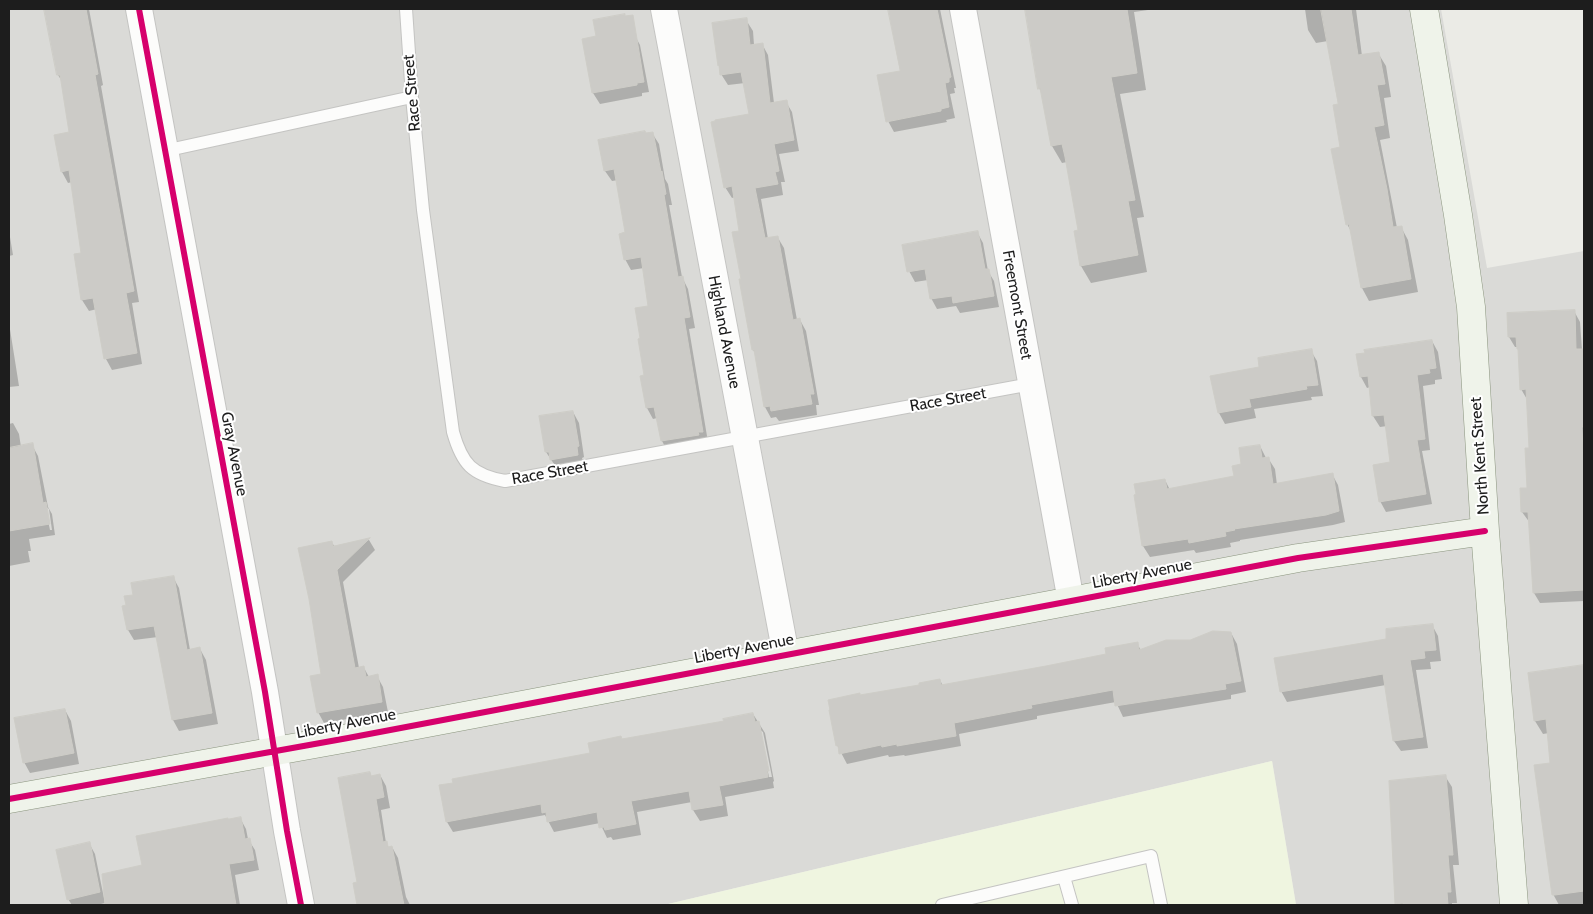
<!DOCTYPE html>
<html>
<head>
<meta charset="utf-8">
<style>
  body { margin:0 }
  #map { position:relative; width:1593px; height:914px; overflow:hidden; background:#ebebe6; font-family:Cabin,sans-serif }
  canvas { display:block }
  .frame { position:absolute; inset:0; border:10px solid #1d1d1d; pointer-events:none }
</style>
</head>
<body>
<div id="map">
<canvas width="1593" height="914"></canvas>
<div class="frame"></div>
</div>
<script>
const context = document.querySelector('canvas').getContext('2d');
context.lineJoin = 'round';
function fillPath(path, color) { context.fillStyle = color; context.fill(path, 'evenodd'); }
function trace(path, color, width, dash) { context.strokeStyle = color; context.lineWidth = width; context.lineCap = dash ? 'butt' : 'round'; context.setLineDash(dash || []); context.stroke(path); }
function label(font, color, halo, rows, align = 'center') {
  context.font = font + ' Cabin,sans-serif'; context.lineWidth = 4; context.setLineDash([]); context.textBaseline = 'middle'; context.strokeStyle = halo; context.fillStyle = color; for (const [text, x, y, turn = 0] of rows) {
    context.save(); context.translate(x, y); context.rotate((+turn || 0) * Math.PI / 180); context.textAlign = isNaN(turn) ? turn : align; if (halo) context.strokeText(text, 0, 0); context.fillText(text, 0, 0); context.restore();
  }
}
fillPath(new Path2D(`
  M9,9H1441L1487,268L1584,251V905H1296L1272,761L664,905H9Z`), '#dadad7');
fillPath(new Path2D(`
  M1272,761L1296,905H664Z`), '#eff5e0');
fillPath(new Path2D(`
  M46,9H89L103,85L101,86L139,302L132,303L142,364L112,370L106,359L97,309L89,311L82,300V254L72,182L68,183L62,172L71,133L63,83L58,75Z
  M891,9H940L956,88H954L955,93L950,94L955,118L946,120L947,122L894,132L888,121L902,72Z
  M1026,9H1155L1134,12L1146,90L1120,94L1144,217L1137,218L1147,272L1091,283L1081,266L1079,231L1067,162L1062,163L1052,146L1043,95L1039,88Z
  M1305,9H1356L1362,56L1378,53L1386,66L1391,97L1384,98L1390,138L1380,140L1397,228L1401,227L1408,240L1418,292L1369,301L1362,288L1352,233L1347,224L1340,105L1328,41L1316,43L1308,30Z
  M746,20L753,31L754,45L762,44L768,55L774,103L786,102L792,112L799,151L779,154L785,182H781L783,195L761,199L768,239L778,238L784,248L797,320H800L806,331L819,405H816L817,415L779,421L776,417L771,418L765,407L756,354L753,350L742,280L740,232L735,197L732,198L725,187L750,115L745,83L728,85L721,74L719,65Z
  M634,34L640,45L649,92L642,93V96L600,104L593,93L584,40Z
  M652,133L659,144L665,179L668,184L672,205H669L682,277L688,289L695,328L689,329L708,442L668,452L662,441L657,418L653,419L647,408L641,377L646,376L650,307L644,268L631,270L625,259L627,233L618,180L612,181L605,171L646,135Z
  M9,231L13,255L9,256Z
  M977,232L983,243L988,271L994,281L999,307L960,313L956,306L937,309L931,298L928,280L915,282L909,271Z
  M1574,311L1580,322L1582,350H1584V601L1540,603L1534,593L1530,523L1522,512L1521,490H1529L1530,449L1528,401L1521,389L1520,352L1518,347H1515L1509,337Z
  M9,323L19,386L9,387Z
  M1432,341L1438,352L1442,379L1435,380V384L1423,386L1430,450L1422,451L1432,504L1386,512L1380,501L1391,463L1387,426L1380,427L1373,416L1370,387L1367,388L1361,377L1358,355Z
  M1311,351L1317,361L1323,396L1311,397L1312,400L1254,409L1256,418L1225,424L1219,413L1261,368Z
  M573,412L579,423L584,457L582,458L584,466L558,470L546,452Z
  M13,423L19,434L21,447L32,445L38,456L48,507L52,514L55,535L29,539L31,551H28L30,562L9,566V424ZM45,506L49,509L52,530H50Z
  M1260,446L1266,458H1268L1275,469L1277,485L1332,474L1338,485L1345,522L1333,525L1240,540V541L1230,543L1231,547L1196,553L1194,550L1150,557L1143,546L1135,496L1165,480L1170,490L1236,477L1242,465Z
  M369,540L375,550L343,582L359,668H364L369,677L377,676L383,687L388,712L324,723L318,712L323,675L332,543L335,547Z
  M173,577L179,588L190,650L200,649L206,660L218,724L179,731L173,720L158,637L134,640L128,630L127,606L134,596Z
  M1432,625L1438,636L1441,661L1430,662L1431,669L1416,670L1428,748L1401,751L1394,741L1386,685L1287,702L1281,691Z
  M1231,633L1237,644L1246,692L1231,695V699L1123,717L1116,702L1037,716V719L959,734L961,746L905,756L904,755L889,757L888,755L847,764L837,745L860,696L921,686L940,680L943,686L1107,655L1137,644L1141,650Z
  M1584,666V905H1559L1553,894L1552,764L1549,733L1543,734L1535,721L1529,674Z
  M65,710L71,721L79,764L30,773L24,762Z
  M753,714L765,733L774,781L773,782L774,788L725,797L728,816L700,821L693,810L692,802L637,812L641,835L613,840L611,837L607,838L600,823L554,832L545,815L453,832L447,822L622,740L725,722ZM759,729L763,732L772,777H769Z
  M370,773L371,777L380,775L386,786L390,808L381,810L386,843L389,848L392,847L398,858L406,897L410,905H359L355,884L359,883Z
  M1445,776L1452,787L1459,865H1453L1457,903H1452V905H1397V904Z
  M240,818L246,829L248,839L255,850L259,870L235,875L240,905H169L164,879Z
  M89,843L95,854L105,903L97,905H72L68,899Z`), '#0003');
const building = new Path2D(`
  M44,9H86L98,74L95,75L134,291L126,293L137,353L104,359L93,298L81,300L74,254L81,253L69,170L61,172L54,135L69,132L60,75H57Z
  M888,9H937L951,77L949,78V82L945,83L949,107L941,109V111L886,122L877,75L900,71Z
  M1025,9H1127L1137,73L1111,77L1135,200L1128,201L1138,255L1080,266L1074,231L1078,230L1065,157L1062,144L1051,146L1040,88L1038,89Z
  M1321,9H1351L1358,55L1379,52L1385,84L1377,85L1384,125L1374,127L1387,189L1393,227L1402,226L1411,279L1361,288L1349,224L1346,225L1331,149L1340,147L1333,105L1338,104Z
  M625,14V16L633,15L644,82L637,83V85L592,93L582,39L596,36L593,20Z
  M747,18L750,45L763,43L770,103L787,100L794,140L774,144L779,171L775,172L778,184L755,188L765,238L778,236L793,320L800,318L814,394H810L812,404L771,411L770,406L764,407L754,350H752L739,279H741L732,232L739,231L732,186L724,188L711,122L715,121V120L749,114L741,72L720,75L719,65L718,66L712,23Z
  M645,131L646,133L653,132L661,172L662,171L666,194L664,195L678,277L683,276L690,317L684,318L703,432H698L699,435L661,441L654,407L646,408L640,376L644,375L638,339L640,338L635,308L648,306L641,257L624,260L619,234L625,232L614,169L604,171L598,140Z
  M978,231L985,269H989L994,296L953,303L952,296L930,299L925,269L907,272L902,245Z
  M1575,310L1576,349H1584V427H1582L1584,478V590L1533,593L1528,512H1521L1520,488H1527L1525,448H1529L1526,389L1520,390L1518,349H1517L1516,337H1508L1507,313Z
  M1432,340L1436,368L1429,369L1430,373L1417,375L1425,439L1417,440L1426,494L1379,502L1373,465L1390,462L1384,415L1372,416L1368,376L1360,377L1356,354L1365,353L1364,350Z
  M1312,349L1318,385L1306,386L1307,389L1249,399L1251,407L1218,413L1210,376L1259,367L1258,358Z
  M573,411L579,446L577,447L578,455L550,460L549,452H545L539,416Z
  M33,443L43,503L46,502L50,524L9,531V448Z
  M1260,445L1262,458L1269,457L1273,484L1333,473L1339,511L1326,515L1234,529L1235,530L1225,532L1226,536L1189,543L1188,539L1142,546L1134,495L1136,494L1134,484L1165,479L1167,489L1234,476L1232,466L1241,464L1239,448Z
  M370,538L337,570L355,668L364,666L366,677L378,674L382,702L317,713L310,676L321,674L309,599L298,548L332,541L333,546Z
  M174,576L187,650L200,647L212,713L172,720L154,626L127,630L122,606L126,605L124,596L133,595L131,583Z
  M1433,624L1436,650L1424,651L1425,658L1410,660L1423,737L1393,741L1383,674L1280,692L1274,658L1386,639V629Z
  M1213,631L1231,632L1241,681L1225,684L1226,689L1115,706L1113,690L1031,705L1032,708L954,723L956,736L897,746V744L882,747L881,745L839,754L838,745L836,746L829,710H830L828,700L860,693V695L919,685V683L940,679L941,685L1046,666L1106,654L1105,648L1138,642L1139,650L1166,640H1190Z
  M1584,665V891L1555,895H1552L1534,765L1550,763L1546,719L1534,721L1528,673Z
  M65,709L74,753L23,763L14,718Z
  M753,713L755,722L759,721L769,771H767L768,777L719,786L723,805L692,810L689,791L631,801L636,824L605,830L604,827L599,828L597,812L547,822L546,812L542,813L541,804L446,822L439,785L453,783L452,779L590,753L588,743L621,736L622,739L724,721L723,719Z
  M370,772L371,776L380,774L384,797L376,799L383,842L387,841L388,847L392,846L404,905H357L353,883L357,882L338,778Z
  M1446,775L1453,855H1448L1451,892H1447L1448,905H1403V903L1395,904L1389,781Z
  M241,817L245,839L250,838L254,860L229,864L236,905H105L102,874L142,865L136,836L228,818V819Z
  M90,842L100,892L67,900L56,850Z`);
fillPath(building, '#cccbc7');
trace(building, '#cecdc7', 1);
const lane = new Path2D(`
  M406,9L412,97L423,210L453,432C462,464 472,475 505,481L1031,384
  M164,151L412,97
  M1064,877L1072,905
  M942,905L1151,856L1161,905`);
const street = new Path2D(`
  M139,9L265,692L287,831L301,905
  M664,9L786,655
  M963,9L1071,601`);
const secondary = new Path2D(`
  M1424,9L1458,215L1471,307L1485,531L1514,905
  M9,799L348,738L1298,558L1485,531`);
trace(lane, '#c4c4c2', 14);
trace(street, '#c4c4c2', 28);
trace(secondary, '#8b957f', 29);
trace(lane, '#fcfcfb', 12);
trace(street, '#fcfcfb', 26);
trace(secondary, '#eff3ea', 28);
trace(new Path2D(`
  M139,9L265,692L287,831L301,905
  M9,799L348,738L1298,558L1485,531`), '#d6006c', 6);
label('16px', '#1d1d1d', '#fff', [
  ["Race Street",412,93,-95],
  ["Freemont Street",1017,305,80],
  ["Highland Avenue",724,332,79],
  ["Race Street",948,400,-10],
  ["Gray Avenue",234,454,79],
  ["North Kent Street",1480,456,-94],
  ["Race Street",550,473,-10],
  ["Liberty Avenue",1142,574,-11],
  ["Liberty Avenue",744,649,-11],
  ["Liberty Avenue",346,724,-11]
]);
</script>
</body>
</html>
